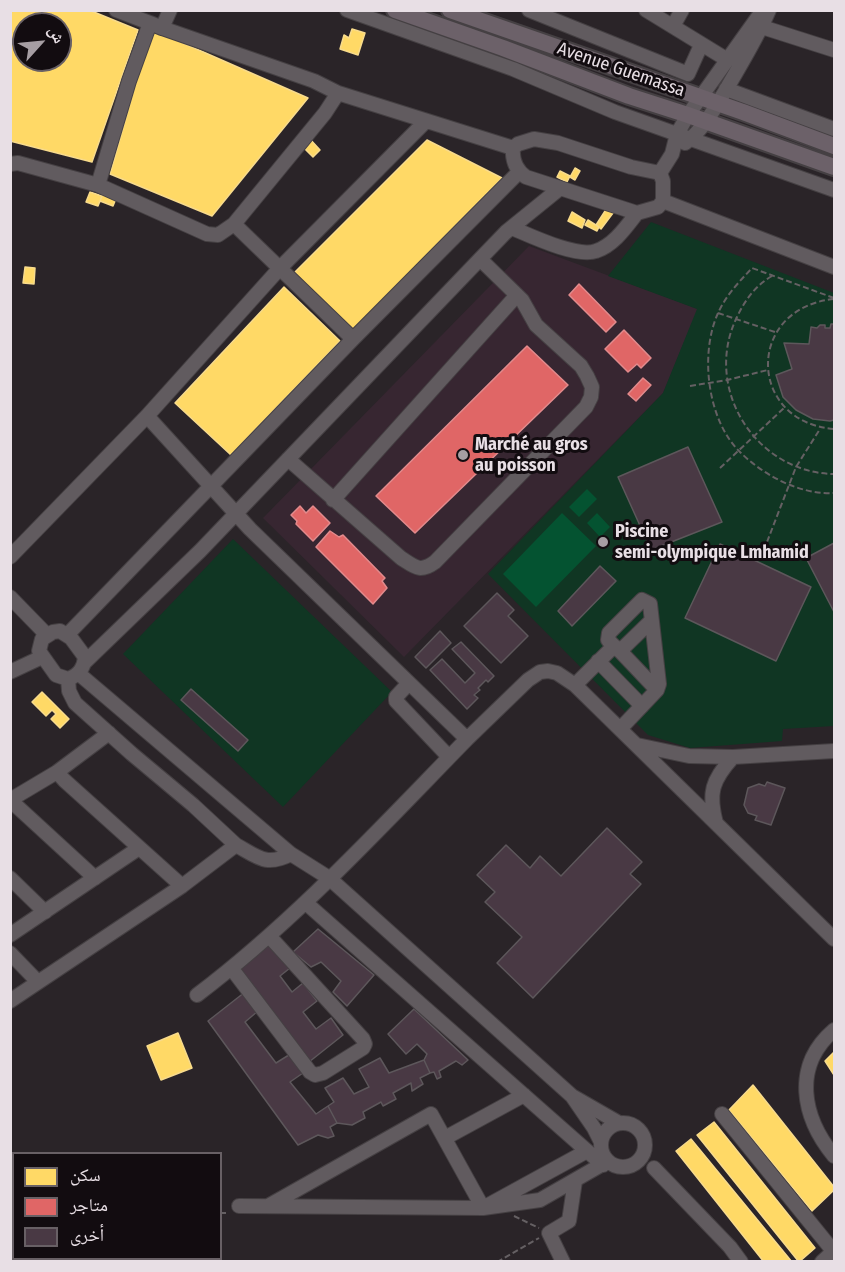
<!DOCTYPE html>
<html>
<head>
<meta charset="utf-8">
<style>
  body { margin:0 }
  #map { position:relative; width:845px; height:1272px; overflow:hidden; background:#2a2428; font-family:"Fira Sans Condensed","Noto Naskh Arabic",sans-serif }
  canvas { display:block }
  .frame { position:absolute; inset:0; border:12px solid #e8dfe5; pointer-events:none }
  .legend { position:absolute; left:12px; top:1152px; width:210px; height:108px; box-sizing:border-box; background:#120c10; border:2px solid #686065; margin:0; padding:8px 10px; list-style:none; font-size:18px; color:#e8dfe5 }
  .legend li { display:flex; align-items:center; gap:12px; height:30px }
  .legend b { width:30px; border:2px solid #686065 }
  .north { position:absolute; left:12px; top:12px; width:60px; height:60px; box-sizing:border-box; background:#120c10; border:2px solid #686065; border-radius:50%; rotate:63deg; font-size:16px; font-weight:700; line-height:24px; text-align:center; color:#e8dfe5 }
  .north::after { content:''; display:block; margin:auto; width:21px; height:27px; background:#a69ea3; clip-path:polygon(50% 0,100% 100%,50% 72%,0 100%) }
</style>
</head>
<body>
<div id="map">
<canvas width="845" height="1272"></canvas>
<div class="frame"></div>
<ul class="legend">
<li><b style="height:16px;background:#ffd966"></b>سكن</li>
<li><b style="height:16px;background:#e06666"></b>متاجر</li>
<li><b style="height:16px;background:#493944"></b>أخرى</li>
</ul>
<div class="north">ش</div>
</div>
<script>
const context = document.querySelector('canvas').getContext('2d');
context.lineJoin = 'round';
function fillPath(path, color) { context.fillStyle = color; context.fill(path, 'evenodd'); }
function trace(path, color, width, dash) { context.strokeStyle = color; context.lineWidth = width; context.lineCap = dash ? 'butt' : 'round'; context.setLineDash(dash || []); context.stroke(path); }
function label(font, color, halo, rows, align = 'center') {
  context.font = font + ' "Fira Sans Condensed",sans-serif'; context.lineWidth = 6; context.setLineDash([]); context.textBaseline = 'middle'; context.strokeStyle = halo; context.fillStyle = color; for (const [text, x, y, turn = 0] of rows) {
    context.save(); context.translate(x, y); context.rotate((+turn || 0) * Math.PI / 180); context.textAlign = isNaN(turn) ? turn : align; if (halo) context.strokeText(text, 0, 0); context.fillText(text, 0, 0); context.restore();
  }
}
fillPath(new Path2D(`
  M529,246L698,309L663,393L404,657L263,518Z`), '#372631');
fillPath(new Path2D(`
  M651,222L834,293V726L783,729L782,741L690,748L648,735L488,574L663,393L697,309L608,276Z
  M233,539L392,692L283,807L123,654Z`), '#103623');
fillPath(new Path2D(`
  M587,489L597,499L579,517L569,507Z
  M562,513L596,546L536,607L503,574Z
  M597,513L610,527L600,537L587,523Z`), '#045331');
const homes = new Path2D(`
  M10,10H89L138,30L92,162L10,141ZM24,24H60V60H24Z
  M151,29L308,98L212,216L110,174Z
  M352,29L365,33L358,55L340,49L344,35L349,38Z
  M309,138L320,150L313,157L302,146Z
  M427,140L502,178L352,331L294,273Z
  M575,168L580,171L575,180L570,177Z
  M560,171L570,176L567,182L557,177Z
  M104,191L117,196L113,206L100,201Z
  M90,192L102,196L98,206L86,202Z
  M607,208L613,213L601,229L596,225Z
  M572,212L585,220L582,228L568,221Z
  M588,220L599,227L597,231L585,225Z
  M25,267L35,268L34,284L23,283Z
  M284,287L340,341L231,455L175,403Z
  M42,692L69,719L60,728L51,719L56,714L52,710L46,716L32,702Z
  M178,1033L192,1068L161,1080L147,1046Z
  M834,1052V1075L825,1061Z
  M753,1085L834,1187V1190L812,1211L729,1110Z
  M714,1122L815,1248L799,1262L697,1135Z
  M691,1139L792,1262H764L676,1151Z`);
fillPath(homes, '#ffd966');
trace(homes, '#f8db8c', 1.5);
const shops = new Path2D(`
  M579,284L616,322L606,332L569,295Z
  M624,330L651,358L641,368L637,364L628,372L605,349Z
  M527,346L568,385L415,533L376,496Z
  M643,378L651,385L636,401L628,394Z
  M300,506L306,513L313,506L330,523L313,541L296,524L297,521L291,515Z
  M330,531L339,537L343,535L385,578L382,581L387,588L373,604L316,547Z`);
fillPath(shops, '#e06666');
trace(shops, '#e28a8c', 1.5);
const building = new Path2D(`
  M831,324H834V420L830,421L813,419L796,410L783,397L776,375L792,369L784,343L809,344L811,327L817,328L820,325H825V328H830Z
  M688,447L722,522L651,550L618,477Z
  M834,543V612L806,558Z
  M720,544L811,587L776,661L685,618Z
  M600,566L616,581L572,626L558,611Z
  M497,593L514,610L508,616L528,636L501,663L464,626Z
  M440,631L451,643L426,668L415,657Z
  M461,642L494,676L488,682L486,680L478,688L480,690L474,695L478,698L467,709L430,670L442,659L465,683L475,673L452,649Z
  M191,689L248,740L238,751L181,700Z
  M767,782L785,788L771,825L755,820L757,816L748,813L744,805L748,788L759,784L765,786Z
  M607,828L642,862L630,874L641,884L533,998L497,963L522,937L485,902L495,892L477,875L506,845L530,868L540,856L561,876Z
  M318,929L374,975L347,1006L333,992L341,981L321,962L311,967L293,952Z
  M271,943L290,968L280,976L292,992L303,983L317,1001L303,1012L316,1029L331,1018L343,1035L309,1062L237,968Z
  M245,992L258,1011L245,1022L276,1063L292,1053L303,1073L290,1082L316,1114L328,1106L337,1123L330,1127L334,1136L328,1138L318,1135L298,1145L208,1021Z
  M414,1009L468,1060L462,1065L456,1061L439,1071L441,1077L437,1079L434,1072L430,1073L424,1060L427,1054L417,1044L406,1054L388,1034Z
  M380,1058L389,1073L424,1060L430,1073L420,1078L423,1084L412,1091L411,1083L393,1093L396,1099L383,1106L381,1102L363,1112L365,1118L352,1125L337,1123L328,1106L334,1102L325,1088L343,1078L354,1094L369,1087L359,1069Z`);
fillPath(building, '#493944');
trace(building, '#5d575b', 1.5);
const minor = new Path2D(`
  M116,10L150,23
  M347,10L513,69L615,112L834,190
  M529,10L688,74L701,45
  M646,10L726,59
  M673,26L682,10
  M762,27L834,50
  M162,28L314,81L338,93L325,113L234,224L218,235L207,234L98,185L129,81L150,23L162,28L170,10
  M726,89L834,129
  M338,93L513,148
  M685,143C704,129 715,108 727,88C742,62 757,38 769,10
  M513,148C512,160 516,170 526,177L637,213L658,207L663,201V181L660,173
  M513,148L518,144L534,139L558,143L631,167L660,173
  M10,164L18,163L98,185
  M660,173L672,154L677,134L688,115L763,10
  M663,201L834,267
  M234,224L353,339
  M512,228C531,236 577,258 596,251C614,245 626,227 637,213
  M147,416L250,529L467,739L528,680L540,672L548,671L557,673L575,685L834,939
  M288,459L401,558C415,567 420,573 435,562L586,407L591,397L592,387L587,376L581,366L536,325L522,300L480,259
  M333,500L517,295
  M10,557L147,416L280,268L426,121
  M10,597L47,635
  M60,631L71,638L85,657C84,668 79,675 68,679L56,675L39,651L42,639L53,632Z
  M68,634L353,339L519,172
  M614,646L608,640L609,633L642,600L650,604L659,684L657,690L621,728
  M620,651L657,690
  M598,661L642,706
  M84,663L200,551L480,259L506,232L559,189
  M10,672L42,657
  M78,673L291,854L329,878L572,1096
  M408,684L396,697V701L449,757
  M575,685L614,646L620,651L651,621
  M637,745L689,756L733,757L834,751
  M57,772L64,780L182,886
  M716,823C708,793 712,780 733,757
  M236,845C258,857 266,867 291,854
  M10,878L45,912
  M95,878L10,800L57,772L109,733
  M306,903L603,1165
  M10,935L139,848
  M10,953L38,982
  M232,969L310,1072L315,1075L323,1073L363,1048L365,1044L363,1039L270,937
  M197,995C296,920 380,828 467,739
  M10,1001L182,886L236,845L193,805L132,754L75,703L69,691L68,679
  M834,1030C792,1066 802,1117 834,1156
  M722,1114L834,1252
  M601 1145a22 22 0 1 1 44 0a22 22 0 1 1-44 0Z
  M445,1138L524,1095
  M601,1142L594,1128L572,1096L619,1123
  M654,1168L730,1247L741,1262
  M239,1206L483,1208L540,1200L608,1161
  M268,1206L431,1114L483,1208L587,1151
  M563,1262L549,1233L569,1221L575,1181
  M822,1262L834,1251`);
const major = new Path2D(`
  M395,10L503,48L629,96L688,115L834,167
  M450,10L743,112L834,146`);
trace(minor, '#454043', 16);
trace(major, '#454043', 20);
trace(new Path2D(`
  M772,276C756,285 745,300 737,317C702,388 756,473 834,474
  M834,298L752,268C740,281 727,294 719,311C699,352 707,420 740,452C764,476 801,495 834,493
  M834,299C745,308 747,422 834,429
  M718,313L775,332
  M690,386L727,380L768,370
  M720,468L784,408
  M767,542L796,467L820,429
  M220,1213H229
  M514,1216L539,1228
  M10,1221L14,1220
  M497,1262L539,1238`), '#656063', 2, [6, 3]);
trace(minor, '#615b5f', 14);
trace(major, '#6c6169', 16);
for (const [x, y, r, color] of [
  [463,455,6,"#a69ea3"],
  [603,542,6,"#a69ea3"]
]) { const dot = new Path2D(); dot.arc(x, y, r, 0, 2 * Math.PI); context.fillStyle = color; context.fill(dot); trace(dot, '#120c10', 2); }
label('18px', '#e8dfe5', '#120c10', [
  ["Avenue Guemassa",621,70,19]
]);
label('bold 18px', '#e8dfe5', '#120c10', [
  ["Marché au gros",475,445],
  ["au poisson",475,466],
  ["Piscine",615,532],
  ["semi-olympique Lmhamid",615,553]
], 'left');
</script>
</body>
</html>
